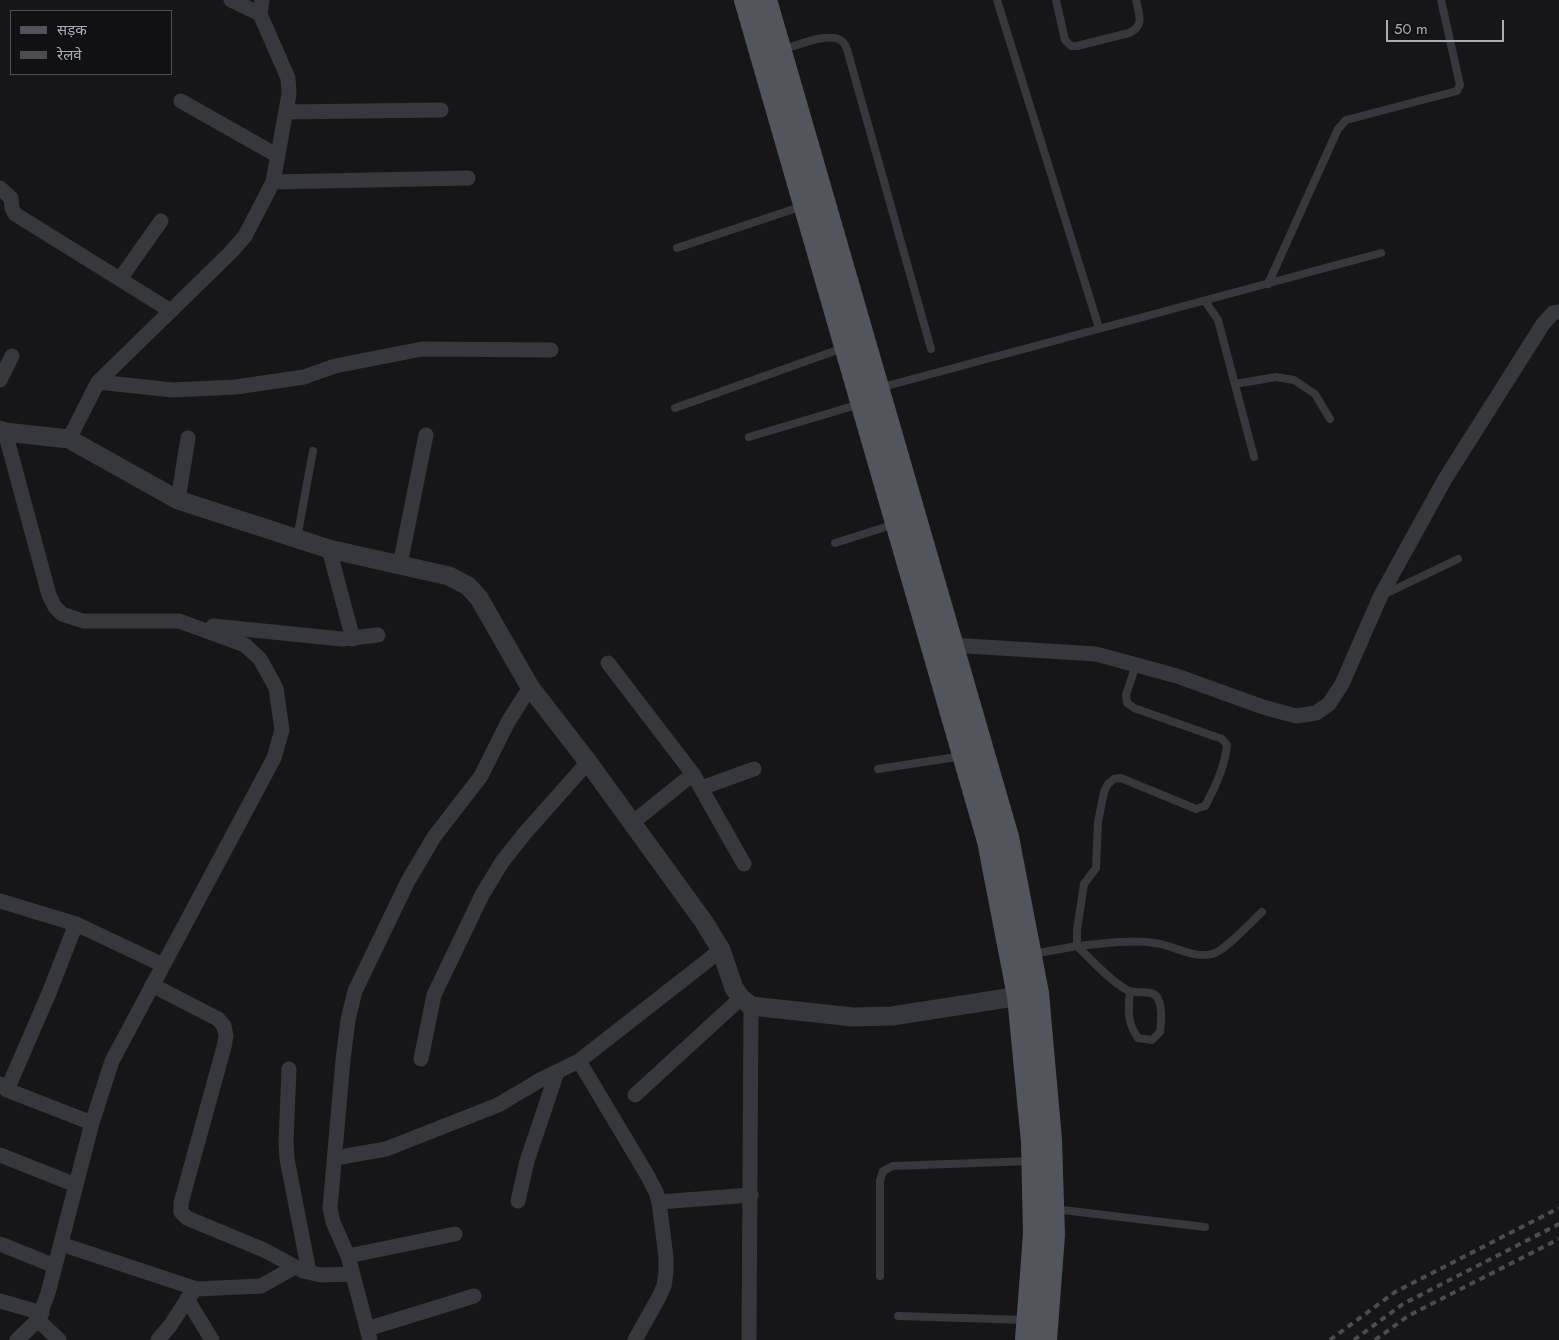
<!DOCTYPE html>
<html>
<head>
<meta charset="utf-8">
<style>
  body { margin:0 }
  #map { position:relative; width:1559px; height:1340px; overflow:hidden; background:#161618; font-family:Jost,"Noto Sans Devanagari",sans-serif }
  canvas { display:block }
  .legend { position:absolute; left:10px; top:10px; width:162px; height:65px; box-sizing:border-box; background:#111113; border:1px solid #4d4f55; margin:0; padding:6px 9px; list-style:none; font-size:15px; color:#a8adb8 }
  .legend li { display:flex; align-items:center; gap:10px; height:25px }
  .legend b { width:25px; border:1px solid #4d4f55 }
  .scale { position:absolute; left:1386px; top:20px; width:118px; height:22px; box-sizing:border-box; border:2px solid #a8adb8; border-top:0; padding-left:6px; font-size:15px; line-height:18px; white-space:nowrap; color:#a8adb8; -webkit-text-stroke:4px #111113; paint-order:stroke }
</style>
</head>
<body>
<div id="map">
<canvas width="1559" height="1340"></canvas>
<ul class="legend">
<li><b style="height:6px;background:#53555c"></b>सड़क</li>
<li><b style="height:6px;background:#4a4c52"></b>रेलवे</li>
</ul>
<div class="scale">50 m</div>
</div>
<script>
const context = document.querySelector('canvas').getContext('2d');
context.lineJoin = 'round';
function trace(path, color, width, dash) { context.strokeStyle = color; context.lineWidth = width; context.lineCap = dash ? 'butt' : 'round'; context.setLineDash(dash || []); context.stroke(path); }
trace(new Path2D(`
  M997,0L1099,328
  M1056,0L1065,40L1071,46H1077L1129,33C1145,26 1139,14 1136,0
  M781,50C796,46 831,30 843,42C846,45 847,49 848,53L931,349
  M677,248L803,206
  M1268,284L1338,129L1346,120L1457,91L1460,85L1441,0
  M1205,301L1218,320L1254,457
  M1235,384L1276,377L1294,380L1315,394L1330,419
  M879,388L1381,253
  M675,408L843,348
  M749,437L860,404
  M297,538L313,451
  M835,543L895,524
  M1385,594L1458,559
  M878,769L963,756
  M1033,954L1077,946V930L1084,884L1096,868L1098,822L1104,792L1108,784L1114,779L1121,778L1196,809L1205,806C1215,788 1225,765 1227,745L1222,739L1134,708L1127,703L1126,695L1136,665
  M1130,992C1128,1011 1127,1022 1138,1038L1152,1040L1160,1032C1161,1022 1163,1007 1157,997C1151,989 1136,995 1127,990C1109,980 1093,961 1077,946C1102,944 1130,939 1155,943C1173,945 1193,959 1212,954C1225,951 1251,922 1262,912
  M1054,1209L1205,1227
  M880,1276V1181L883,1171L893,1166L1031,1161
  M898,1316L1027,1320`), '#37383d', 8);
trace(new Path2D(`
  M231,0L260,14
  M181,101L278,156
  M286,112L441,110
  M273,182L468,178
  M0,188L11,198L12,208L15,214L171,311
  M120,279L161,221
  M0,380L12,356
  M98,382L173,390L236,387L304,377L335,366L422,349L551,350
  M5,432L49,595L55,607L62,614L83,621H179L245,645L260,659L276,688L282,730L274,758L112,1061L92,1123L48,1293L38,1320L17,1340
  M69,439L98,382L231,252L245,236L273,182L289,94L288,78L260,14L262,0
  M178,500L188,438
  M329,549L353,639
  M400,565L426,435
  M213,626L342,639L378,635
  M951,645L1096,654L1177,676L1263,707L1296,716L1316,713L1329,704L1342,684L1381,595L1445,479L1543,324L1553,313L1559,312
  M608,663L693,774L744,864
  M701,788L754,769
  M632,823L693,774
  M0,901L76,924L163,965
  M152,985L218,1019L224,1026L226,1036L224,1047L181,1203V1212L187,1218L264,1250L303,1271L321,1275L353,1274
  M421,1059L434,995L482,895L502,862L525,833L588,762
  M289,1069L286,1142L287,1159L309,1272
  M0,1084L7,1090L92,1123
  M7,1090L49,993L76,924
  M635,1095L741,998
  M0,1155L76,1185
  M335,1158L386,1149L498,1105L542,1079L579,1061
  M518,1201L527,1161L557,1072
  M659,1202L751,1195
  M0,1244L55,1266
  M61,1244L197,1289
  M348,1256L455,1234
  M187,1299L212,1340
  M0,1301L42,1313
  M38,1320L59,1340
  M367,1329L474,1296
  M158,1340L170,1326L190,1295L197,1289L261,1286L295,1267
  M370,1340L348,1256L333,1222L330,1208L343,1060L348,1020L355,991L408,881L434,837L481,776L508,722L530,687
  M635,1340L659,1297L664,1286L666,1273V1257L659,1202L656,1192L646,1173L579,1061L721,950
  M749,1340L751,1006`), '#37383d', 15);
trace(new Path2D(`
  M0,430L5,432L69,439L178,500L329,549L449,576L468,586L479,598L530,687L588,762L704,922L721,950L734,988L741,998L751,1006L853,1017L892,1016L1033,994`), '#37383d', 19);
trace(new Path2D(`
  M746,0L989,841L1019,996L1033,1142L1035,1234L1027,1340
  M765,0L1007,837L1037,993L1050,1140L1053,1235L1045,1340`), '#53555c', 24);
trace(new Path2D(`
  M1330,1340L1395,1292L1559,1208
  M1354,1340L1403,1304L1559,1224
  M1375,1340L1408,1316L1559,1239`), '#4a4c52', 4, [6, 5]);
</script>
</body>
</html>
